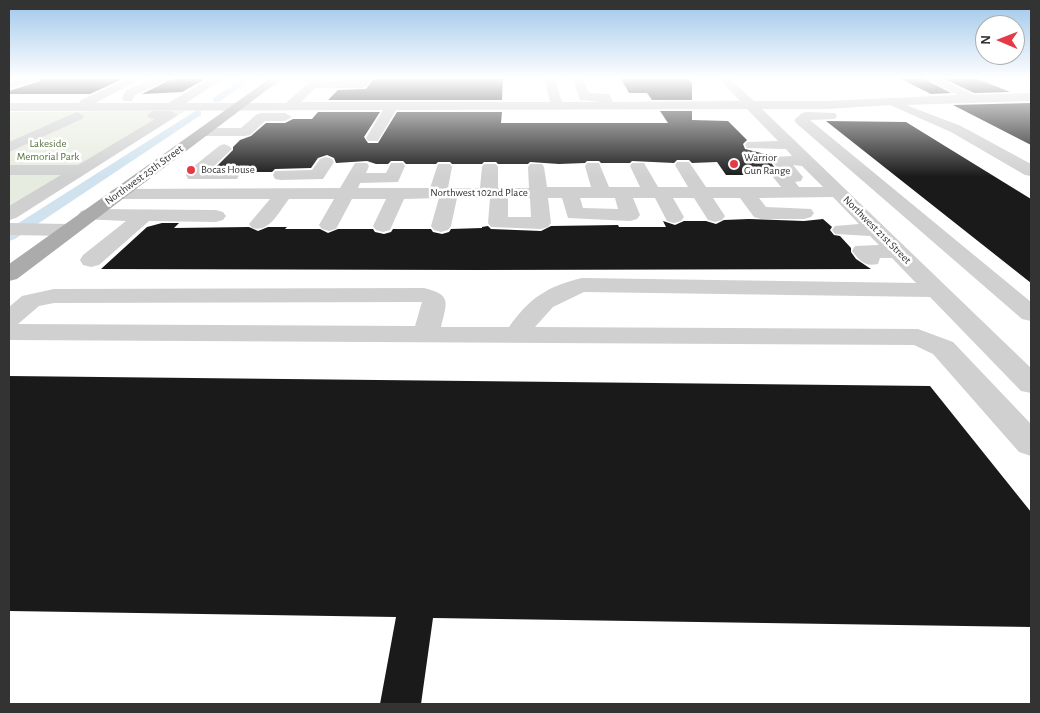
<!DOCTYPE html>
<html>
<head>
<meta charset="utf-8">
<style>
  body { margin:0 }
  #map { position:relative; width:1040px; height:713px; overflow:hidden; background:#fff; font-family:"Alegreya Sans",sans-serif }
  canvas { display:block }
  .frame { position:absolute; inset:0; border:10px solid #333; pointer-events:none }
  .north { position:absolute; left:975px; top:15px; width:50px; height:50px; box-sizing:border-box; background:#fff; border:1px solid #adadad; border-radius:50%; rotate:271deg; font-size:14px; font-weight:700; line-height:20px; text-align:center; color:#333 }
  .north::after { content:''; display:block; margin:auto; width:18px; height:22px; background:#e63946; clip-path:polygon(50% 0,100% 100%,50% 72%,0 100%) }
</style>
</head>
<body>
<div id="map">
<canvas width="1040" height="713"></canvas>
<div class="frame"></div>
<div class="north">N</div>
</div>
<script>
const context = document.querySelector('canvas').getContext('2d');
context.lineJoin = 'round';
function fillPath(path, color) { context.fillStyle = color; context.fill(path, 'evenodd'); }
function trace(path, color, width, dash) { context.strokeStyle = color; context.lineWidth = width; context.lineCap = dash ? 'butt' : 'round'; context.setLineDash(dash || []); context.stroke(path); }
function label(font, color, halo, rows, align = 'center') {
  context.font = font + ' "Alegreya Sans",sans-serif'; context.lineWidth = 5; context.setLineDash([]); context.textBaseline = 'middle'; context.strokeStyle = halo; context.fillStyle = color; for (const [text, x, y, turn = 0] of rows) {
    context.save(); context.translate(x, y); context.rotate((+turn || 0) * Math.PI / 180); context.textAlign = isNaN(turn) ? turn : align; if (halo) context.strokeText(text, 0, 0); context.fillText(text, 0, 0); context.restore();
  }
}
fillPath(new Path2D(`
  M185,111L9,221V112Z`), '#e6ecdf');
fillPath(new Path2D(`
  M245,77H255L219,102H213V98Z
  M197,110L201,111V115L15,239L9,241V229Z`), '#cfe2ee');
fillPath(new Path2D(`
  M52,77H127L90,94H9V91L40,81L41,78Z
  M176,77H209L182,92L142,94Z
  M375,77H503L502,100H328L338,90L366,89Z
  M620,77H687L692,83V100H652L647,93H629Z
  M897,77H920L951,93L931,94Z
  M940,77H973L1010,92L974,93Z
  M1031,103V145L953,105Z
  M660,111H692V120L728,121L747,140L743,144L745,149L765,154L777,171L772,175H726L717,162L692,163L689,160H677L674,163L632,161L630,163H601L599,161H587L585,163L559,164L530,162L528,164H498L496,162H484L482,164H452L450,162H438L436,164H406L403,161H391L388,164H376L367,161L336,163L334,158L327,155L318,158L311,168L275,169L272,172H240L237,169L215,168L233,150V147L240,140L251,136L266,123H285L293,119H312L318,112H380L364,137L368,143H378L397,112H502L501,123H668Z
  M826,121L906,122L1031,199V283Z
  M749,219L804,221L823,219L832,227L830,230L834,235L840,236L851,248V252L856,259L871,269L478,270L101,269L147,227L162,223H179L174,228L249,227L258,231L268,227H287L285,229H320L328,233L338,229H373L375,232L384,234L391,232L393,229H431L433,232L442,234L449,232L451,229L482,228V227L488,226L491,229L541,231L551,226L618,225L619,227H666L663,221L675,225L684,221H706L716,224L724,220Z
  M9,376L930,386L1031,512V627L433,618L421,704H380L396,617L9,611Z`), '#1a1a1a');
fillPath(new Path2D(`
  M24,77H40L39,79L9,89V82Z
  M132,77H146L95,103H168L213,77H226L186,103H286L310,81H277L273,80L272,77H373L366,87L362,88H315L301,102H550L544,77H554L562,102H601L580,100L572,77H582L589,93L609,94L613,102L740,101L717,77H728L754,101H827L958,95L922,77H936L974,95L1031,93V101L906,105L961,126L1031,164V176L1025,175L951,132L890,105L827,109H762L1031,368V393L1021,391L930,297L584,292L553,307L535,327L918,329L953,342L1031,424V456L1019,452L933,354L914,345L9,340V307L22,296L54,289L424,288C452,295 447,302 441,327H509C529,298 548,286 582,278L916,283L892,258H880L878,264C865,267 860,261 852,251L855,246L879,245L870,236L835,234L832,230L835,226L859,224L833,197L759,198L766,207L811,209L814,213L811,217L804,219H761L754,217L740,198H713L725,216L722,220L715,222L708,220L694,198H673L684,217L681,221L674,223L667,221L655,198H633L640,215L637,219L630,221L568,218L562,198H548L551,223L548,227L541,229L491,227L488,223L490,198H457L451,226L448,230L441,232L434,230L431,226L439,198L404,199L390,230L383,232L376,230L373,226L386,199H352L336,229L329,231L322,229L319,225L334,199H289C279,211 270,233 252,228L249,224L270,199H118L112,198L109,194L112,190L118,189L340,188L355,163H367L369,166L366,173H386L391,163H403L405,166L398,182L360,183L358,188H430L438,164H450L452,167L448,188H480L482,167L484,164H496L498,167V188H529L528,167L530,164H542L544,167L547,187H591L585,166L587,163H599L609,187H640L630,166L632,163H644L658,187H688L675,165L677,162H689L706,187H781L773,177L775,173L781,172L771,160L773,157L792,156L786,149L747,148L745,145L747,142L778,141L747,109L396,110L378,141H368L366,138L383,110L9,111V103H79L81,100ZM324,80H360L323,82ZM793,165L802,166L823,187H799L795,182L801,181L803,177ZM508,198H530L531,217H508ZM580,198H615L618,209L583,208ZM422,302L415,326L18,324L39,306L54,303Z
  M159,77H174L135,95L132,101H124L122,98L126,90Z
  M1022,77H1031V82Z
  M154,111H171L178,115L16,218L9,220V206L61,175H9V165H78L155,119L149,118L147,115Z
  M77,112L84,116L82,119L9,152V142Z
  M807,112L835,113L837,116L835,119L810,120L1031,302V321L1022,319L796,123L794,120L802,113Z
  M262,113H285L292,117L285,121H265L250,135L245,136H204L199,135L197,132L199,129L204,128H241L257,114Z
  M224,144L229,146L232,149L210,170L237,171L239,175L237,179H188L186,175L188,171L219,146Z
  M326,157L332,159L334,162L323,179L281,180L275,179L273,175L275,171L312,170L320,159Z
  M88,209L216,210L223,212L226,216L223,220L216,222L149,221L99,265L91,267L83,265L80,260L83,255L126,221L81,219L78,215L81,211Z
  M9,223L68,224L75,226L78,230L75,234L68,236L9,235Z`), '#d0d0d0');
fillPath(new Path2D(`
  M272,77H284L17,279L9,281V264Z`), '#ababab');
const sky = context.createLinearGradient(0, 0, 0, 177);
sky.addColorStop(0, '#9ec6ea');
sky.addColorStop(0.44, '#fff');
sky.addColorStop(1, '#ffffff00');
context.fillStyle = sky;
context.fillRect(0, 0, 1040, 177);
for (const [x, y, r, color] of [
  [734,164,5,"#e63946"],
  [191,170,5,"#e63946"]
]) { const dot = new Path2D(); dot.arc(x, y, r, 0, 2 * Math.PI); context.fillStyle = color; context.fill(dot); trace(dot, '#fff', 2); }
label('11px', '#56703f', '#fff', [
  ["Lakeside",48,144],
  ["Memorial Park",48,157]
]);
label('11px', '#333', '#fff', [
  ["Warrior",744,158],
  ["Gun Range",744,171],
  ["Bocas House",201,170]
], 'left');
label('11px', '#333', '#fff', [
  ["Northwest 25th Street",144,175,-36],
  ["Northwest 102nd Place",479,193],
  ["Northwest 21st Street",877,230,45]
]);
</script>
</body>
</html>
